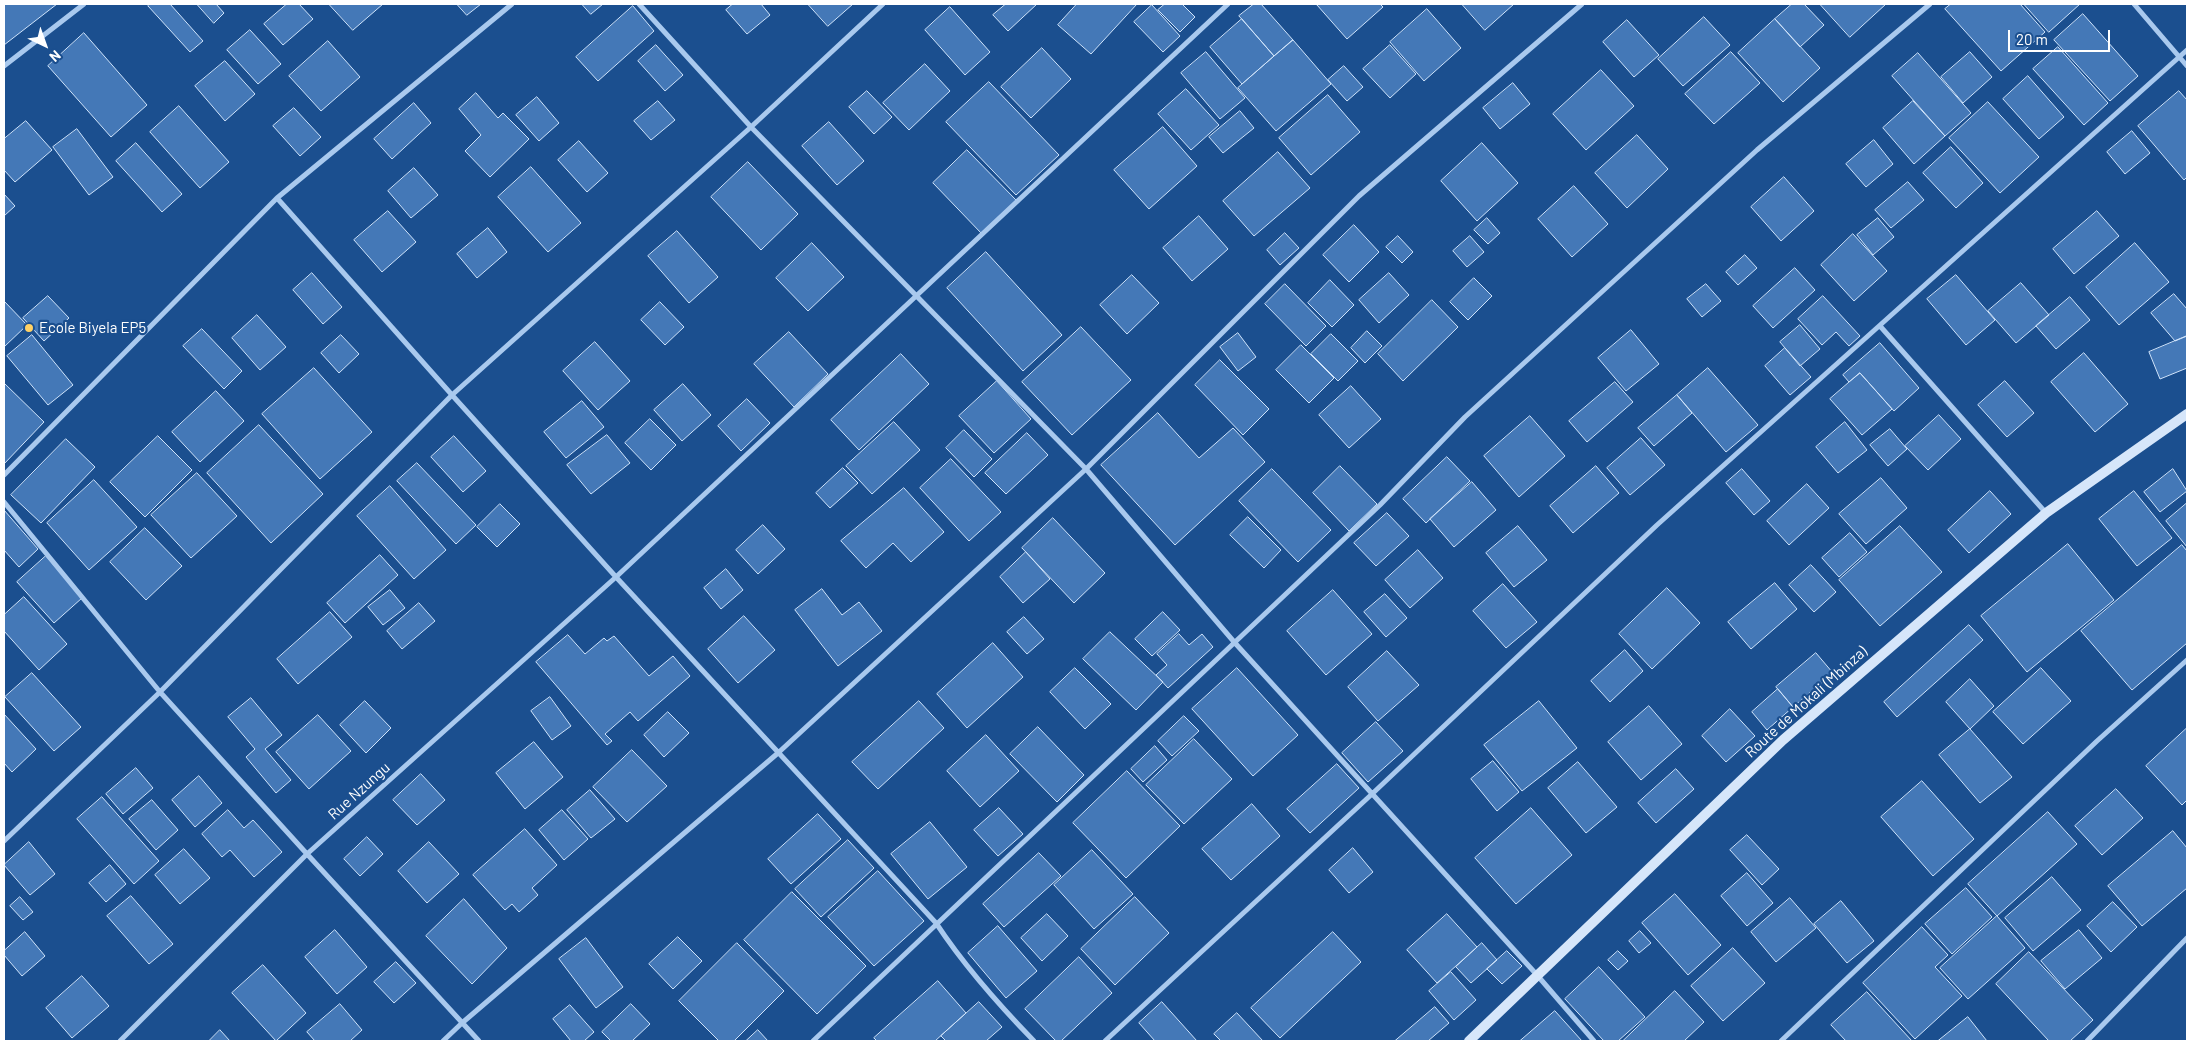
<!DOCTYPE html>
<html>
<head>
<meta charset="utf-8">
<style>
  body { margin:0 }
  #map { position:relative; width:2191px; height:1045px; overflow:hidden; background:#1b4f8f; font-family:Barlow,sans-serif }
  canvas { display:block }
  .frame { position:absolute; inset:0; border:5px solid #fff; pointer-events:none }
  .north { position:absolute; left:20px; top:20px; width:50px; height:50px; -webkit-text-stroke:4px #1b4f8f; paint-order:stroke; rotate:138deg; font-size:14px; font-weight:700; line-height:20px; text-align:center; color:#fff }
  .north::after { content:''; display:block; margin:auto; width:18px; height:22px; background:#fff; clip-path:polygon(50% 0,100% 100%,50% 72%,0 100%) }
  .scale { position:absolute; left:2008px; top:30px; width:102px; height:22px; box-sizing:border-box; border:2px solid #fff; border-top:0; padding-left:6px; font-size:15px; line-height:18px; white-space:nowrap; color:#fff; -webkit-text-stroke:4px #1b4f8f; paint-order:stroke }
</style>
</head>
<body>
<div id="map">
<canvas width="2191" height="1045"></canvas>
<div class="frame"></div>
<div class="north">N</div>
<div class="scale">20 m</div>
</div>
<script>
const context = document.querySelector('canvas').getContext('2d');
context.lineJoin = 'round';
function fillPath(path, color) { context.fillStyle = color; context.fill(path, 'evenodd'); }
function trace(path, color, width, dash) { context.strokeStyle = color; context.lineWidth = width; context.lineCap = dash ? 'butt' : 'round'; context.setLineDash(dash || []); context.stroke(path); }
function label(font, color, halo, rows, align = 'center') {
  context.font = font + ' Barlow,sans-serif'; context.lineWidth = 4.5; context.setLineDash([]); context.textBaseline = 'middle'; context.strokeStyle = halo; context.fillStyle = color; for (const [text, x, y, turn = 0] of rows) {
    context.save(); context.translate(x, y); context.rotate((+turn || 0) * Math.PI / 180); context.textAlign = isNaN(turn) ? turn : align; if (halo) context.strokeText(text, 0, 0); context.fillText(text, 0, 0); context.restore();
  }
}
const building = new Path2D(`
  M4,4H57L4,45Z
  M150,4H170L203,41L190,52L148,6Z
  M197,4H216L224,13L214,23Z
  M287,4H299L313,19L283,45L264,24Z
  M329,4H383L353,30Z
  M457,4H481L467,15Z
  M582,4H603L591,14Z
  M733,4H761L770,15L747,34L726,10Z
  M808,4H853L828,26Z
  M1006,4H1037L1008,31L993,15Z
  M1077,4H1137L1091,54L1058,25Z
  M1165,4H1182L1195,17L1180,32L1158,10Z
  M1254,4H1261L1293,40L1274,56L1239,16Z
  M1318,4H1380L1383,7L1347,39L1317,5Z
  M1462,4H1514L1485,30Z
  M1792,4H1804L1824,25L1800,47L1775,19Z
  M1820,4H1886L1850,37Z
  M1951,4H2020L2045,32L2001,71L1945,9Z
  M2024,4H2080L2049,32Z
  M1152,5L1180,36L1163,52L1134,22Z
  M633,6L654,31L598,81L576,57Z
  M950,7L990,52L965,75L925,30Z
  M1427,9L1461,48L1424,81L1390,42Z
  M2083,14L2138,76L2110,101L2054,40Z
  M1704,17L1730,45L1683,86L1658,59Z
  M1242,19L1274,56L1242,84L1210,47Z
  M1775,19L1820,68L1783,102L1738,53Z
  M1627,20L1659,55L1634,77L1603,42Z
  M250,30L281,64L258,84L227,50Z
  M84,33L147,105L111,137L48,66Z
  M1293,40L1331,84L1276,131L1238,88Z
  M328,41L360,77L321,111L289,76Z
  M656,45L683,75L665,91L638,61Z
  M1390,45L1416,74L1390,98L1363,69Z
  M2058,47L2108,103L2084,125L2033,69Z
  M1042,48L1071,79L1031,118L1001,87Z
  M1206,52L1245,98L1220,119L1181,73Z
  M1731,52L1760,83L1714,124L1685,94Z
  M1970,52L1992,77L1963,103L1941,77Z
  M1918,53L1971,113L1945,136L1892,76Z
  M225,61L255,94L225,121L195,86Z
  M925,64L950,91L909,130L883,103Z
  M1344,66L1363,87L1347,101L1328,80Z
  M1601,70L1634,106L1586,150L1553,114Z
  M2028,76L2064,117L2039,139L2003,99Z
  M989,82L1059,155L1016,195L946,122Z
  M1513,83L1530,104L1500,129L1483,108Z
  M1186,89L1219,125L1191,150L1158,114Z
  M867,91L892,117L874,134L849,107Z
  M2179,91L2187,100V177L2184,180L2138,126Z
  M476,93L498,118L503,113L529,139L490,177L465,151L481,135L459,109Z
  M1328,95L1360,132L1311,175L1279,138Z
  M537,97L559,123L539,141L516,115Z
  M658,101L675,120L651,140L634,121Z
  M1913,101L1945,136L1914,164L1883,128Z
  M1988,102L2039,157L2000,193L1949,138Z
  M414,103L431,123L392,159L374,139Z
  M179,106L229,162L200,188L150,132Z
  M294,108L321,137L300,156L273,126Z
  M1240,111L1254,128L1223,153L1209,137Z
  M26,121L52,150L15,182L4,170V139Z
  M829,122L864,161L837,185L802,146Z
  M1163,127L1197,166L1149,209L1114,170Z
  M77,129L113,177L89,195L53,147Z
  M2132,131L2150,153L2125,174L2107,152Z
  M1637,135L1668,169L1627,208L1595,173Z
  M1874,140L1893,164L1866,187L1846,164Z
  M579,141L608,173L587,192L558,160Z
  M136,143L182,194L162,212L116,161Z
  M1482,143L1518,183L1477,221L1441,181Z
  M1951,147L1983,183L1956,208L1923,173Z
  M967,150L1016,200L982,234L933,183Z
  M1278,152L1310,188L1254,236L1223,201Z
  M748,162L798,214L761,250L711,197Z
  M531,167L581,223L548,252L498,197Z
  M414,168L438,195L411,218L388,191Z
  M1784,177L1814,211L1781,241L1751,207Z
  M1908,182L1924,200L1891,228L1875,210Z
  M1574,186L1608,224L1572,257L1538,219Z
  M4,194L15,206L4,216Z
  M388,211L416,242L382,272L354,240Z
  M2097,211L2119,236L2074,274L2053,249Z
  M1199,216L1228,249L1192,281L1163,248Z
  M1487,218L1500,233L1488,244L1474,230Z
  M1878,218L1894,237L1873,255L1857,235Z
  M1354,225L1379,252L1349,282L1323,255Z
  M488,228L507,252L477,278L457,254Z
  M677,231L718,277L689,303L648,256Z
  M1285,233L1299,248L1280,265L1267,250Z
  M1853,234L1887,271L1854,301L1821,265Z
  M1398,236L1413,252L1402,263L1386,247Z
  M1470,236L1484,252L1467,267L1453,251Z
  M812,243L844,277L808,311L776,278Z
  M2135,243L2169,282L2119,325L2086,287Z
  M986,252L1062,335L1023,371L947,288Z
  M1745,255L1757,268L1738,285L1726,272Z
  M1795,268L1815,290L1773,328L1753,306Z
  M312,273L342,307L323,324L293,290Z
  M1389,273L1409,295L1379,323L1359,300Z
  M1132,275L1159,303L1127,334L1100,305Z
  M1956,275L1995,320L1966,345L1927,299Z
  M1474,278L1492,296L1468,320L1450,302Z
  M1330,280L1354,305L1332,327L1308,303Z
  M2021,283L2049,315L2016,343L1988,311Z
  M1285,284L1326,326L1306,346L1265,304Z
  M1706,284L1721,301L1702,317L1687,299Z
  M2174,294L2187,309V336L2175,341L2151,313Z
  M48,296L69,318L44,341L23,318Z
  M1823,296L1860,336L1849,346L1836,332L1822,345L1798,319Z
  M2070,297L2090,320L2056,349L2036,326Z
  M1432,300L1458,327L1403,381L1378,354Z
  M4,301L27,325L4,347Z
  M660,302L684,327L665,345L641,320Z
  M257,315L286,347L260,370L232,338Z
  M1800,325L1820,349L1800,366L1780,342Z
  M1081,327L1131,380L1072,435L1022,382Z
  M202,329L242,371L224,389L183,346Z
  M1631,330L1659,364L1626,391L1598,358Z
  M1367,331L1382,346L1365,363L1351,348Z
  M789,332L828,374L794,407L754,364Z
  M1238,333L1256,357L1238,371L1220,347Z
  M1331,334L1358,361L1338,381L1311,354Z
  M32,335L73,385L48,405L7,356Z
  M341,335L359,354L339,373L321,353Z
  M2187,336V368L2160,379L2149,352Z
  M595,342L630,381L598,410L563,371Z
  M1880,343L1919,388L1894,411L1860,373L1849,382L1843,375Z
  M1301,345L1334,378L1309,403L1276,370Z
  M1785,348L1811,377L1790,395L1765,366Z
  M2084,353L2128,404L2095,432L2051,382Z
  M901,354L929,384L859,450L831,420Z
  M1220,360L1269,409L1243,435L1195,385Z
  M314,368L372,432L320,479L262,414Z
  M1708,368L1758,425L1726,452L1677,395Z
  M1860,373L1892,409L1862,435L1830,399Z
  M997,381L1031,419L994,453L959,416Z
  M2005,381L2034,413L2007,437L1978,405Z
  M1615,382L1633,402L1587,442L1569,421Z
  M4,383L44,422L4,464Z
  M683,384L711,415L682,441L654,410Z
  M1351,386L1381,419L1349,448L1319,415Z
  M216,391L244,421L200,462L172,432Z
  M1677,395L1692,413L1654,446L1638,428Z
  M747,399L770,423L741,451L718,426Z
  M582,401L604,427L566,458L544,432Z
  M1158,413L1199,458L1233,428L1265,462L1175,545L1101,465Z
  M1939,415L1961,439L1928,470L1905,446Z
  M1530,416L1565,456L1519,497L1484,456Z
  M650,419L676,445L651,470L625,443Z
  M894,422L920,450L872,494L846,466Z
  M1845,422L1867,450L1838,473L1816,447Z
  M259,425L323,494L271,543L207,473Z
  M1890,429L1907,449L1888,466L1870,445Z
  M964,430L992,459L974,477L946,448Z
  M1027,433L1048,455L1006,494L985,473Z
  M607,435L630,463L591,494L567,465Z
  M158,436L192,470L145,517L110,482Z
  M454,436L486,471L463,492L431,457Z
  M1641,438L1665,465L1630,495L1607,468Z
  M66,439L95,467L41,523L11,495Z
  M1447,457L1470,481L1426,523L1403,499Z
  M951,459L1001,512L969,541L920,488Z
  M417,463L476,525L456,544L397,481Z
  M1340,466L1377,504L1349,531L1313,493Z
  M1596,466L1619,493L1573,533L1550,506Z
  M843,468L858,483L830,508L816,493Z
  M1272,469L1331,530L1298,562L1239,501Z
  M1742,469L1770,501L1754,515L1726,483Z
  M2173,469L2187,491L2160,512L2144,492Z
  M197,473L237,516L191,558L151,515Z
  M1881,478L1907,508L1866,544L1839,514Z
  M94,480L137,527L89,570L47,523Z
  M1472,482L1496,510L1454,547L1430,519Z
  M1807,484L1829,508L1789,545L1767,521Z
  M390,486L446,550L414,579L357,516Z
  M904,488L944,532L911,562L893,543L866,568L841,541Z
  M1990,491L2011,514L1969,553L1948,530Z
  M2134,491L2172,538L2137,566L2099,519Z
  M2187,503V547L2166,521Z
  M500,504L520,524L497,547L477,527Z
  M4,510L38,549L19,567L4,550Z
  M1387,513L1409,536L1376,566L1354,543Z
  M1248,517L1281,550L1264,568L1230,535Z
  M1053,518L1105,573L1074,603L1022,548Z
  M763,525L785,549L758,574L736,550Z
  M1518,526L1547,560L1514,587L1486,553Z
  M1900,526L1942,572L1880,626L1839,580Z
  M145,528L182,566L146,600L110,562Z
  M1850,533L1867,552L1839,577L1822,558Z
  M2068,544L2114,600L2027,672L1981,616Z
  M2182,545L2187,551V643L2132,690L2081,631Z
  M1418,550L1443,578L1410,608L1385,580Z
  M1026,552L1050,579L1023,603L1000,577Z
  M380,555L398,575L345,623L327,603Z
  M46,556L82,598L54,623L17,582Z
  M1811,565L1836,592L1814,612L1789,585Z
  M726,569L743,590L721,609L704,588Z
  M1775,583L1797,609L1751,649L1728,622Z
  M1503,584L1537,622L1506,648L1473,611Z
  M1667,588L1700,623L1652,669L1619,634Z
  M822,589L842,615L859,602L882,631L838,666L795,610Z
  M390,590L405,608L383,625L368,607Z
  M1333,590L1372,634L1326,675L1287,631Z
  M1385,594L1407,618L1386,637L1364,612Z
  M24,597L67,644L39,670L4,631V615Z
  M419,603L435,621L402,649L387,631Z
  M330,612L352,637L298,684L277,659Z
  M1163,612L1180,630L1152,656L1135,639Z
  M744,616L775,650L738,683L708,649Z
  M1024,617L1044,639L1027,654L1007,632Z
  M1969,625L1983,640L1897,717L1884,702Z
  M1110,632L1163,682L1136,710L1083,659Z
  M1179,634L1189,645L1202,634L1213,647L1168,688L1156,675L1167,665L1157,654Z
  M568,635L585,654L604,638L607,641L614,636L649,676L673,656L690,676L638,721L630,712L605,734L612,741L607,745L536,662Z
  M993,643L1023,677L967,728L937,694Z
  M1625,650L1643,671L1610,702L1591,681Z
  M1387,651L1419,685L1378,721L1348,687Z
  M1816,653L1833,673L1793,707L1776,687Z
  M1075,668L1111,704L1085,729L1050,692Z
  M1237,668L1298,735L1253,776L1192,709Z
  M2041,668L2071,701L2023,744L1993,712Z
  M32,673L81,727L54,751L5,697Z
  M1970,679L1994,706L1970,729L1946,702Z
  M1778,689L1793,707L1767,730L1752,712Z
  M550,697L571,726L552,740L531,711Z
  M251,698L282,735L265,749L291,780L276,793L246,757L255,749L228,717Z
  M365,701L391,728L366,753L340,725Z
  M919,701L944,728L878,789L852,762Z
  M1539,701L1577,748L1522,791L1484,745Z
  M1649,706L1682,744L1641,780L1608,742Z
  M1730,709L1755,736L1726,762L1702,736Z
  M668,712L689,733L664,757L644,735Z
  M4,714L36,749L12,772L4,763Z
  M318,715L351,751L309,789L276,752Z
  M1184,716L1199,731L1172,756L1158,741Z
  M1376,722L1403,751L1368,782L1342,753Z
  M1038,727L1084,775L1057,802L1010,754Z
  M2187,728V800L2182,805L2146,766Z
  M1970,729L2012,777L1980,803L1939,755Z
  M986,735L1019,771L980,807L947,771Z
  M1194,739L1232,779L1184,824L1146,785Z
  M534,742L563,777L525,809L496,773Z
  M1155,746L1167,760L1143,782L1131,769Z
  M632,750L667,786L627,822L593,787Z
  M1493,761L1519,792L1497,811L1471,779Z
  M1578,762L1617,807L1586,833L1548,788Z
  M1337,764L1359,788L1310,833L1287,809Z
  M136,768L153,788L123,814L106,794Z
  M1676,769L1694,789L1656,823L1638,803Z
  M1127,771L1180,826L1126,878L1073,823Z
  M421,774L445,800L417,825L393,800Z
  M199,776L222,803L195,827L172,800Z
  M1922,781L1974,839L1933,876L1881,817Z
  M2116,789L2143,818L2102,855L2075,826Z
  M590,790L615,819L591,838L567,810Z
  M102,797L159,861L134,884L77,819Z
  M152,800L178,830L156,850L129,819Z
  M1252,804L1280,836L1231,880L1202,849Z
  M999,808L1023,834L998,856L974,830Z
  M1531,808L1572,855L1516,904L1475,858Z
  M228,810L244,828L253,820L282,852L254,877L230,850L222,857L202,834Z
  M562,810L588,839L564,860L539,830Z
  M2048,812L2077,844L1997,916L1968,884Z
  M818,814L841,839L791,884L768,859Z
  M930,822L967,867L928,899L891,854Z
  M525,829L557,865L532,888L538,895L519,912L512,904L505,910L473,875Z
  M2173,831L2187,848V888L2142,926L2108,886Z
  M1747,835L1779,869L1762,885L1730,850Z
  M367,837L383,854L360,876L344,859Z
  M848,840L874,868L821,917L795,889Z
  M29,842L55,874L30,895L4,865Z
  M429,842L459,874L427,903L398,871Z
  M1353,848L1373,872L1349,893L1329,870Z
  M184,849L210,878L180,904L155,875Z
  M1092,850L1133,894L1094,929L1054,885Z
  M1039,853L1061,876L1004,927L983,904Z
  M110,865L126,884L106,902L89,883Z
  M878,871L924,921L874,966L828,917Z
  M1747,873L1773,903L1747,926L1721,896Z
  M2052,877L2081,910L2033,951L2005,918Z
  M1966,888L1992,917L1952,954L1925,924Z
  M792,892L866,966L817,1014L744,940Z
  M1675,894L1721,945L1688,975L1642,923Z
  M131,896L173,944L149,964L107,916Z
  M20,897L33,912L23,920L10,906Z
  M1135,897L1169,933L1115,985L1081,949Z
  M1790,898L1816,928L1776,962L1751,932Z
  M464,899L507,948L472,984L426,936Z
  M1841,901L1874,941L1847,963L1814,924Z
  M2113,902L2137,927L2111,952L2087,926Z
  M1047,914L1068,936L1042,961L1021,938Z
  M1447,914L1477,947L1437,983L1407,950Z
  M1997,916L2025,948L1968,999L1940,968Z
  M998,926L1037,971L1006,998L968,953Z
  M1922,927L1948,955L1935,967L1962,996L1915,1039L1863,983Z
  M335,930L367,967L337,994L305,957Z
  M2079,930L2102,958L2065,989L2041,961Z
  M1640,931L1651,943L1639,953L1629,941Z
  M25,932L45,956L22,976L4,955V951Z
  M1333,932L1361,962L1280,1038L1251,1008Z
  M678,937L702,961L673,989L649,964Z
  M586,938L623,987L596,1008L559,959Z
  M737,943L784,991L734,1041H719L679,1001Z
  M1482,943L1497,960L1471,983L1456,967Z
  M1733,948L1765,983L1723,1021L1691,986Z
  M1507,951L1522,966L1502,984L1487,969Z
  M1618,951L1628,961L1618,970L1608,960Z
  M2029,952L2093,1020L2070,1041H2049L1996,984Z
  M1079,957L1112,993L1061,1041H1056L1025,1009Z
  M396,962L416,983L394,1003L374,982Z
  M263,965L306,1013L276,1041L232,993Z
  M1599,967L1645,1017L1618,1041H1604L1565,999Z
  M1451,972L1476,1000L1454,1020L1429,991Z
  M82,976L109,1006L72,1038L46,1008Z
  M938,981L966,1013L935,1041H877L874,1038Z
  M1675,991L1704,1022L1684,1041H1623Z
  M1867,992L1912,1041H1846L1831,1025Z
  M979,1002L1002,1027L986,1041H946L941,1036Z
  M1162,1002L1197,1041H1155L1139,1023Z
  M340,1004L362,1030L350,1041H315L307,1032Z
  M631,1004L650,1024L632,1041H611L602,1032Z
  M570,1005L594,1032L584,1041H571L553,1019Z
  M1435,1007L1449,1023L1428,1041H1395Z
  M1555,1011L1582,1041H1520Z
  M1237,1013L1263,1041H1221L1214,1034Z
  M1968,1017L1987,1041H1938Z
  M220,1030L230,1041H209Z
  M758,1030L768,1041H746Z`);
fillPath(building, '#4478b7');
trace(building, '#cfe3fa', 1);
trace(new Path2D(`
  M639,4L751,127L1086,469L1235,643L1537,975L1594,1041
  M2134,4L2187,66
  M4,66L84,4
  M277,198L512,4
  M1880,326L2046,513
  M4,475L277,198L452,395L751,127L883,4
  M4,502L160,692L4,841
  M120,1041L307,854L160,692L452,395L616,577L307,854L479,1041
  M443,1041L462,1023L778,753L1086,469L1359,196L1582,4
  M813,1041L1380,505L1465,417L1757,150L1930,4
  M1034,1041C998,1004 965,967 936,923L616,577L1228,4
  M1105,1041L1372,794L1657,525L2187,50
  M1781,1041L2097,741L2187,660
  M2087,1041L2187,938`), '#a9c9ee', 5);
trace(new Path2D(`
  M1469,1041L1783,740L2046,513L2187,414`), '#d6e6fa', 10);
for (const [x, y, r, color] of [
  [29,328,5,"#ffd166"]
]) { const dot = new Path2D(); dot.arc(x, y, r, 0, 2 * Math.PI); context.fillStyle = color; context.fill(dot); trace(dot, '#1b4f8f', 2); }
label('15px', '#fff', '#1b4f8f', [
  ["Ecole Biyela EP5",39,328]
], 'left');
label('15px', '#fff', '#1b4f8f', [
  ["Route de Mokali (Mbinza)",1806,702,-42],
  ["Rue Nzungu",359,791,-42]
]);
</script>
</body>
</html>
